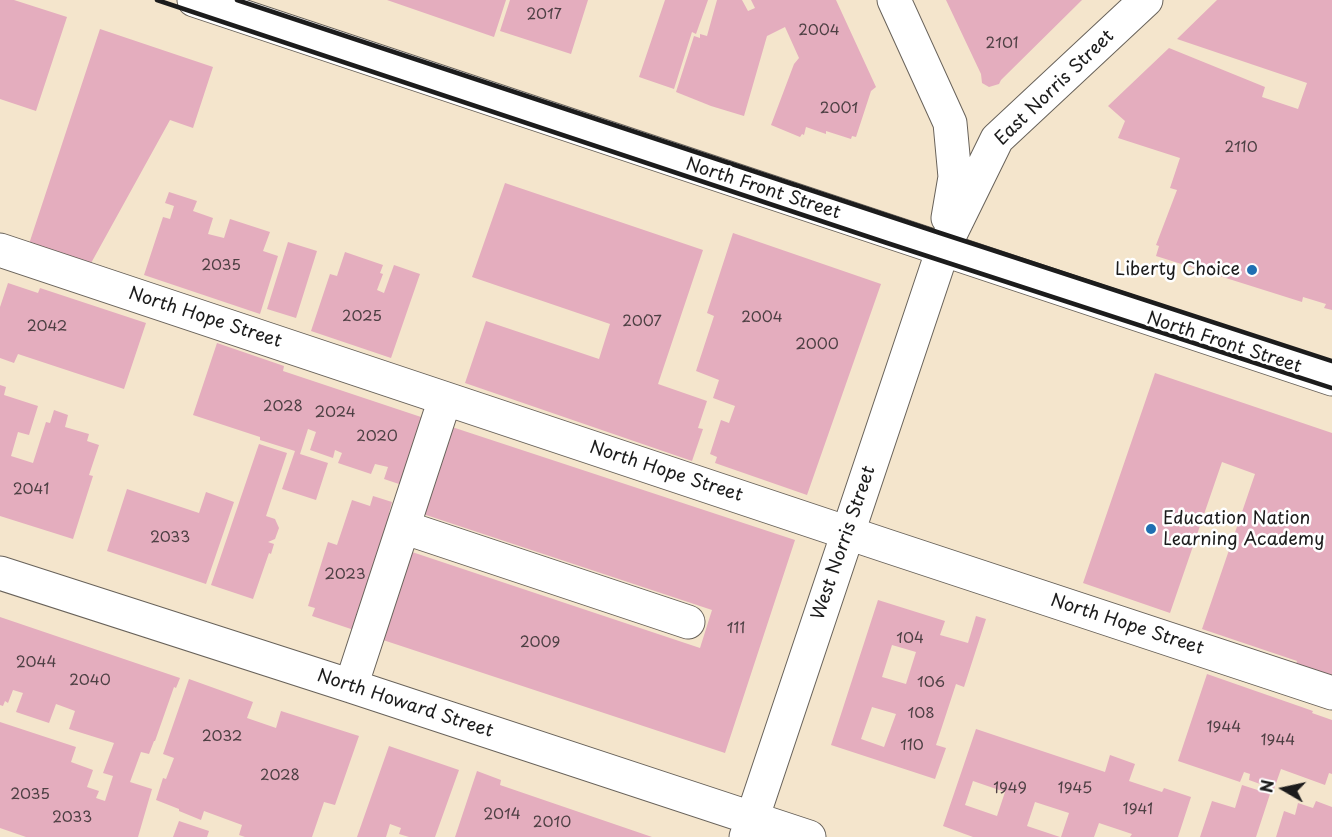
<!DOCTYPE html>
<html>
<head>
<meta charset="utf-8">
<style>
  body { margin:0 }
  #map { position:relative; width:1332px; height:837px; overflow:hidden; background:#f4e5cc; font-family:"Playpen Sans",sans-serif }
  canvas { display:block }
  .north { position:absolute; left:1254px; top:759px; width:60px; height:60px; -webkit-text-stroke:4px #fff; paint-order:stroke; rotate:279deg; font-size:16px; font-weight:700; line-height:24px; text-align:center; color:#1c1c1c }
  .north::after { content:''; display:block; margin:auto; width:21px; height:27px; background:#1c1c1c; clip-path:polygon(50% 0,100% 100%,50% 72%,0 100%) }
</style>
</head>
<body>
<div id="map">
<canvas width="1332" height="837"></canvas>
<div class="north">N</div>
</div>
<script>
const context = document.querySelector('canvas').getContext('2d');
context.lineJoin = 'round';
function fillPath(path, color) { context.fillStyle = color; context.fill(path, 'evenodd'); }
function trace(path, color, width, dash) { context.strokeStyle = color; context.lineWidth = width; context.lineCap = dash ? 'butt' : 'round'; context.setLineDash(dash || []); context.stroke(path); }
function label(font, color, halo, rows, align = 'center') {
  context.font = font + ' "Playpen Sans",sans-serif'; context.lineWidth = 5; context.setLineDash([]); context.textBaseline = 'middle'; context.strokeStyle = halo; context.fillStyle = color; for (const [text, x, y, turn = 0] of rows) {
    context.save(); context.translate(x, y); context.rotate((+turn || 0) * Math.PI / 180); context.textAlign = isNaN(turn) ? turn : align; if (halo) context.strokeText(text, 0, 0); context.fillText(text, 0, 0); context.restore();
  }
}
fillPath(new Path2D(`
  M0,0H14L67,17L36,111L0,99Z
  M387,0H506L494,37Z
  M510,0H588L571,54L500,31Z
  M665,0H708L696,34L692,32L674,89L639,77Z
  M717,0H742L748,11L755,8L751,0H836L876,87L871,91L856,137L852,136L851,139L826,131V134L806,127L804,135L802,134L800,137L771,125L794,64L799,58L785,27L767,36L744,116L711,106L676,92L694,36L700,38V34L707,36Z
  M946,0H1082L1001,80L999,84L989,87L982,83L981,74Z
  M1217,0H1332V310L1324,308L1326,304L1303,297L1302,302L1156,256L1159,246L1156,245L1177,190L1170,188L1180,158L1118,138L1125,121L1108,106L1169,48L1265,87L1262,97L1298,109L1307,83L1177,39Z
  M100,29L213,67L193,128L170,120L90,265L29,244Z
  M505,183L703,250L658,384L707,401L698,428L703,429L692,461L465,383L486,321L599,359L610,324L472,277Z
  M169,192L197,201L193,211L213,218L208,234L224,238L230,219L270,232L263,251L278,256L260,314L144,275L163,217L170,219L174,206L165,203Z
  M733,233L881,284L807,495L715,463L717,457L710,454L721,420L729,423L735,406L713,398L719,380L696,371L714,316L707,313Z
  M288,242L317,251L296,318L267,309Z
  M345,252L383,265L380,273L383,274L377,290L384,293L394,265L420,274L391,358L311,331L330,274L337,276Z
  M8,283L38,293L40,288L146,323L124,389L18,354L14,363L0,358V307Z
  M217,343L284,366L283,371L424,418L402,485L384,479L388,467L375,464L371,474L338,463L342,453L335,450L333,458L310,450L316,432L308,429L300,454L328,463L316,500L282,489L295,451L260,440V437L193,415Z
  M1155,373L1332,433V677L1296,664L1297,661L1202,629L1255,474L1222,462L1170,613L1083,583Z
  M0,385L6,387L4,395L38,406L29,435L18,432L11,456L33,463L46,422L50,423L54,410L68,415L65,427L89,434L87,441L99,445L89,475L93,476L73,539L0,516Z
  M449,426L795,540L725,753L380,639L409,551L700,648L712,610L420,513Z
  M259,444L287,453L266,516L275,519L279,528L275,539L268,542L274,544L271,554L269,553L253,599L211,585Z
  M127,489L199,513L206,492L234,502L206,584L107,551Z
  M373,496L392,502L389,513L393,514L354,630L312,616L315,608L308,606L328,542L337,545L352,500L370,506Z
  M878,600L945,621L940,635L968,643L976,616L986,619L964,687L956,684L936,745L946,748L935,779L831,745ZM892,645L916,652L906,684L882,677ZM872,707L896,714L884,747L861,739Z
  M0,617L180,678L176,688L174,687L155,741H154L149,754L141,752L130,782L152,789L138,837H26L0,828V722L76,747L71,762L93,770L87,787L99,791L96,798L105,801L113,776L103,773L114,743L69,729L75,711L67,708L56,704L49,723L16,712L23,693L13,690L8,703L5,701L3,706L0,705Z
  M1207,674L1313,711L1312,713L1332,720V774L1329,773L1325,785L1281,769L1274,789L1249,780L1250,774L1244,772L1240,782L1178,761Z
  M189,679L253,702L247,718L276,728L281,711L359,736L335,805L324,802L312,837H245L239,835L242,825L204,811L201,820L179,811V809L156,800L163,778L166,779L174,758L163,754Z
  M976,729L1105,772L1110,755L1135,764L1129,781L1162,792L1164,788L1191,797L1178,837H1130L1132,834L1099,823L1094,837H1061L1069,813L1035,802L1027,826L1060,837H973L943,826ZM973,781L1005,792L997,816L965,805Z
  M389,746L459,770L435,837H409L399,834L401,828L390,824L386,837H357Z
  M477,771L501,780L500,785L652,837H455Z
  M1242,785L1270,794L1256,837H1200L1212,801L1235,808Z
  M1316,801L1332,807V837H1276L1284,811L1295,815L1298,803L1313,808Z
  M179,821L209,831L207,837H173Z`), '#e4adbe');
const minor = new Path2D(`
  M194,0L1332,379
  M894,0L950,123L955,177L948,218
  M0,250L887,546L1332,693
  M403,527L688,622
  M0,573L351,686L809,837
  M351,686L445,399
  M746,837L943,249L997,139L1146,0`);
trace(minor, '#68625a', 35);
trace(minor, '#fff', 33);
trace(new Path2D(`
  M157,0L884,242L1332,388
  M237,0L937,232L1332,361`), '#1c1c1c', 4.5);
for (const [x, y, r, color] of [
  [1252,270,6,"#1f6fb2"],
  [1151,529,6,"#1f6fb2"]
]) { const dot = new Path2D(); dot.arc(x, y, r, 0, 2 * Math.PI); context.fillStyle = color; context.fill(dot); trace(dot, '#fff', 2); }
label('15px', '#4e4044', null, [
  ["2017",544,15],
  ["2004",819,31],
  ["2101",1002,44],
  ["2001",839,109],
  ["2110",1241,148],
  ["2035",221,266],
  ["2025",362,317],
  ["2004",762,318],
  ["2007",642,322],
  ["2042",47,327],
  ["2000",817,345],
  ["2028",283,407],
  ["2024",335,413],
  ["2020",377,437],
  ["2041",31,490],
  ["2033",170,538],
  ["2023",345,575],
  ["111",736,629],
  ["104",910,639],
  ["2009",540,643],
  ["2044",36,663],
  ["2040",90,681],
  ["106",931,683],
  ["108",921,714],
  ["1944",1224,728],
  ["2032",222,737],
  ["1944",1278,741],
  ["110",912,746],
  ["2028",280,776],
  ["1949",1010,789],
  ["1945",1075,789],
  ["2035",30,795],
  ["1941",1138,810],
  ["2014",502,815],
  ["2033",72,818],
  ["2010",552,823]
]);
label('18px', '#1c1c1c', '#fff', [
  ["East Norris Street",1055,88,-44],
  ["North Front Street",763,189,18],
  ["North Hope Street",205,318,18],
  ["North Front Street",1224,343,18],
  ["North Hope Street",666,472,18],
  ["West Norris Street",844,543,-71],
  ["North Hope Street",1127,625,18],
  ["North Howard Street",405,704,18]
]);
label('18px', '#1c1c1c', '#fff', [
  ["Liberty Choice",1240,270],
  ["Education Nation",1163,519,"left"],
  ["Learning Academy",1163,540,"left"]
], 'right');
</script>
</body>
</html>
